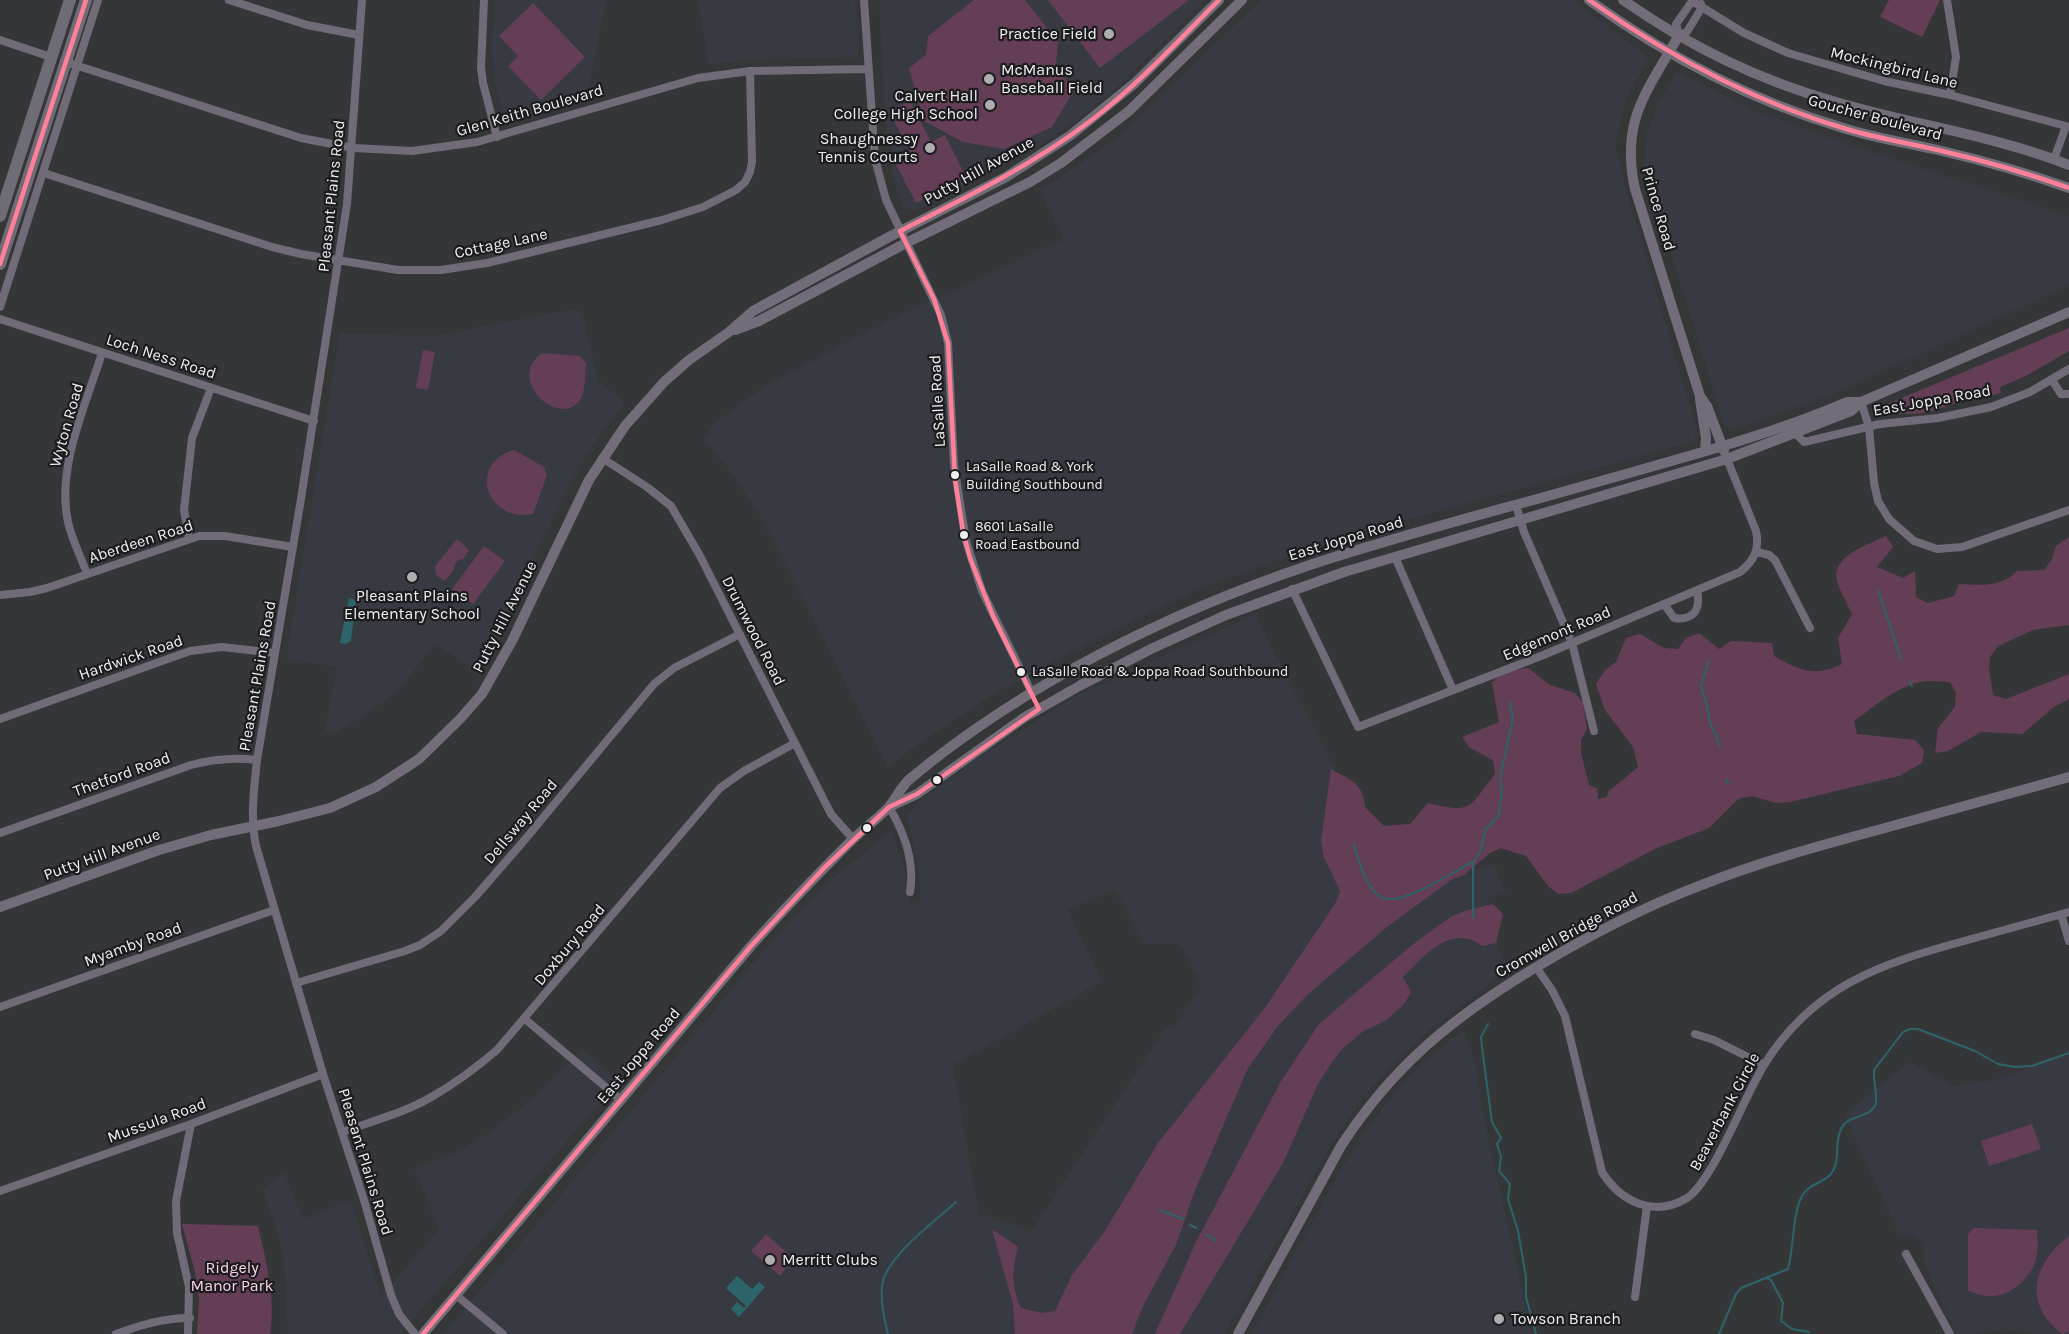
<!DOCTYPE html>
<html>
<head>
<meta charset="utf-8">
<style>
  body { margin:0 }
  canvas { display:block; background:#353637 }
</style>
</head>
<body>
<canvas width="2069" height="1334"></canvas>
<script>
const context = document.querySelector('canvas').getContext('2d');
context.lineJoin = 'round';
function fillPath(path, color) { context.fillStyle = color; context.fill(path, 'evenodd'); }
function trace(path, color, width, dash) { context.strokeStyle = color; context.lineWidth = width; context.lineCap = dash ? 'butt' : 'round'; context.setLineDash(dash || []); context.stroke(path); }
function label(font, color, halo, rows, align = 'center') {
  context.font = font + ' Karla,sans-serif'; context.lineWidth = 4.5; context.setLineDash([]); context.textBaseline = 'middle'; context.strokeStyle = halo; context.fillStyle = color; for (const [text, x, y, turn = 0] of rows) {
    context.save(); context.translate(x, y); context.rotate((+turn || 0) * Math.PI / 180); context.textAlign = isNaN(turn) ? turn : align; if (halo) context.strokeText(text, 0, 0); context.fillText(text, 0, 0); context.restore();
  }
}
fillPath(new Path2D(`
  M494,0H606L587,97L505,122L496,88L493,65L492,39Z
  M698,0H855L859,57L746,60L709,64Z
  M879,0H1205L1114,90L1078,119L1045,142L1001,168L916,211L903,207L891,171L886,132Z
  M1261,0H1573L1649,58L1627,97L1615,146L1629,200L1696,427L1695,441L1343,537L1206,586L1090,642L987,698L913,747L888,768L760,515L733,474L704,440L713,424L768,384L891,320L1064,239L1040,191L1117,138Z
  M1677,72L1750,109L1841,142L2069,216V285L1835,393L1733,430L1724,424L1645,169V137L1658,104Z
  M575,309L583,314L598,380L625,403L603,430L580,466L478,671L435,644L398,690L375,708L332,735L325,730L337,667L286,659L340,333L434,336Z
  M1255,614L1397,889L1494,864L1505,891L1487,899L1505,972L1428,1031L1389,1068L1358,1104L1332,1143L1225,1334H443L507,1260L766,948L824,886L892,830L905,873L911,905L921,900L918,869L907,815L918,803L978,758L1076,696ZM1115,889L1143,944H1180L1202,985L1173,1029L1167,1026L1031,1232L985,1214L979,1216L953,1065L1102,981L1068,910Z
  M1463,1030L1474,1059L1488,1137L1532,1334H1251L1337,1177L1365,1131L1404,1082L1424,1062Z
  M583,1049L618,1082L400,1334H288L284,1261L277,1230L263,1190L284,1172L303,1219L351,1200L381,1297L439,1230L415,1168L461,1150L490,1132L524,1106Z
  M2069,1054V1334H2034L2016,1330L1999,1329L1971,1334H1957L1924,1265V1247L1921,1241L1913,1236L1899,1234L1844,1115L1910,1062L1952,1086L1995,1080Z`), '#383a42');
fillPath(new Path2D(`
  M974,0H1025L1058,42L1056,66L1074,91L1052,127L1004,149L963,142L924,121L909,68L926,55L928,36Z
  M1048,0H1189L1100,68Z
  M1889,0H1940L1922,37L1880,17Z
  M533,3L585,57L541,100L508,66L518,56L499,36Z
  M910,101L931,142L945,135L966,177L916,203L894,161L910,152L889,111Z
  M2069,328V351L2026,376L2000,387L2001,393L1988,397L1987,393L1929,412L1914,414L1881,413L1885,405Z
  M423,350L435,352L428,390L416,388Z
  M542,353L580,356L586,363C585,373 586,391 580,400C560,429 505,380 542,353Z
  M514,450L544,467L547,475L533,514C527,514 521,516 514,514C479,504 477,460 514,450Z
  M1886,536L1893,547L1877,567L1903,578L1915,571L1916,597L1928,603L1954,596L1959,584C1981,585 2001,588 2017,571L2044,570L2052,559L2056,546L2069,537V625L2033,630L1998,646L1990,657L1989,669L1993,695L2006,699L2069,674V699L2054,707L2022,734L1981,732L1948,751L1935,753L1938,728L1955,707L1956,693L1950,682C1940,682 1930,680 1921,682C1895,687 1874,707 1854,721L1857,734L1915,740L1924,750L1922,763L1899,776L1790,802L1777,803L1751,796L1738,799L1709,828L1657,848L1571,893L1558,894L1548,886L1526,856L1501,848L1490,853L1464,875L1451,880L1387,927L1307,995L1278,1026L1248,1068L1194,1193L1176,1245L1143,1306L1132,1334H1015L1013,1304L992,1229L1018,1247C1012,1270 1011,1287 1021,1308L1042,1313L1055,1311L1072,1275L1105,1231L1158,1143L1264,1009L1335,904L1340,891L1323,855L1321,841L1331,769C1350,780 1363,782 1365,807L1384,826L1410,824L1428,803C1473,814 1468,808 1495,774L1493,760L1470,748L1462,737L1499,722L1492,683L1501,672L1528,668L1550,685L1575,693L1583,703L1587,729L1581,740V753L1589,785L1597,788L1598,799L1607,797L1608,792L1638,767L1633,747L1605,710L1596,684L1605,670L1616,662L1626,638L1640,634L1664,648L1678,649L1686,638L1699,633L1719,649L1731,641L1772,643L1774,656C1799,670 1815,678 1842,664L1838,638L1852,614C1848,605 1836,584 1836,575C1838,553 1870,544 1886,536Z
  M457,539L469,550L463,559C454,560 456,564 453,571C451,574 447,578 444,581L436,575L435,566Z
  M484,546L505,561L473,604L452,589Z
  M1493,904L1503,914L1496,943L1482,946C1451,923 1425,955 1403,977L1411,992L1404,1004L1385,1021L1362,1032L1341,1050L1332,1062L1318,1084L1284,1161L1180,1334H1155L1196,1242L1280,1083L1319,1024L1407,949L1428,933L1452,916L1465,911Z
  M2032,1124L2041,1149L1989,1166L1981,1141Z
  M182,1224L258,1226C266,1260 276,1299 270,1334H197L199,1299L195,1272Z
  M1974,1228L2037,1230C2037,1238 2039,1246 2037,1254C2034,1275 2013,1296 1991,1296C1984,1297 1975,1293 1968,1291V1234Z
  M766,1234L793,1258L780,1276L751,1251Z
  M2069,1236V1332L2062,1334C2054,1327 2045,1319 2041,1309C2028,1281 2047,1252 2069,1236Z`), '#643e55');
fillPath(new Path2D(`
  M349,598L356,600L351,641L346,644L340,643Z
  M737,1276L752,1289L759,1282L765,1287L739,1317L731,1309L737,1302L744,1308L746,1306L726,1288Z`), '#2d646a');
trace(new Path2D(`
  M1878,590L1901,659
  M1709,660L1701,686L1707,706L1710,723L1717,738L1719,746
  M1909,681L1912,686
  M1727,779L1728,784
  M1354,844C1358,859 1366,888 1380,897C1398,909 1455,871 1472,862
  M1473,918V862L1480,852L1486,829L1499,815L1502,791L1500,778L1513,718L1510,702
  M1488,1024L1481,1037L1483,1056L1492,1122L1501,1138L1497,1144L1501,1157L1499,1171L1510,1184L1508,1199L1518,1231L1526,1277V1297L1536,1334
  M1160,1210L1183,1219
  M1190,1225L1196,1228
  M1206,1234L1216,1241
  M1766,1278L1771,1280L1783,1303L1781,1321L1792,1329L1809,1332
  M888,1334C884,1319 878,1290 885,1275C896,1250 935,1221 956,1202
  M1719,1334L1736,1294L1741,1288L1788,1269C1794,1248 1792,1215 1802,1196C1808,1184 1822,1184 1831,1174C1841,1161 1834,1143 1841,1129C1848,1113 1872,1120 1876,1102C1877,1093 1873,1080 1874,1070L1903,1032L1910,1029H1918L1975,1051L1998,1064L2015,1067L2032,1066L2069,1053`), '#2d646a', 2);
trace(new Path2D(`
  M229,0L307,25L359,35
  M362,0L347,204L300,505L257,760C254,789 250,818 256,846L323,1074L364,1200L391,1295L399,1314L415,1334
  M484,0L481,68L483,83L497,137
  M864,0L875,159L886,200L941,315L948,343L954,465L966,541L982,591L1032,693
  M1693,0L1676,24L1679,35L1687,32L1702,7L1701,4
  M1947,0L1956,57L1950,95
  M1692,1L1744,33L1788,53L1884,81L1950,95L2066,126L2054,159
  M0,40L51,57
  M66,62L301,138L353,148L412,151L477,142L698,78L750,71L868,69
  M44,173L272,247L301,254L398,270H441L487,263L662,220L703,207L736,190L745,182L750,172L752,162L750,71
  M0,307L98,0
  M0,319L314,421
  M2052,380L2061,394H2069
  M1861,402L1869,427L1874,483L1878,501L1889,519L1914,541L1937,549L1962,547L2069,510
  M1796,434L1804,442L1880,424L1938,418L1991,407L2030,392L2069,369
  M602,458L647,487L671,506L699,554L831,814L853,839
  M1516,505L1524,532L1572,643L1594,731
  M189,538L184,510L192,438L211,388
  M1757,552L1769,555L1775,560L1810,628
  M1395,557L1453,690
  M87,574C81,557 72,540 68,522C56,468 86,404 102,353
  M1292,589L1358,727L1541,656L1740,572C1754,561 1760,549 1756,531L1727,459
  M0,595L30,592L47,588L199,536H225L293,547
  M1664,604L1674,618C1694,621 1701,609 1697,591
  M0,719L190,651L222,647L275,653
  M889,807C904,832 915,862 910,892
  M0,833L191,765C214,759 233,757 257,760
  M2061,914L2069,941
  M1536,967L1552,990L1565,1016L1602,1172C1621,1202 1654,1218 1687,1198C1713,1181 1745,1095 1764,1065C1813,986 1880,964 1964,941C1999,931 2034,922 2069,912
  M296,983L405,951L420,945L441,931L475,897L522,843L654,684L674,668L740,634
  M0,1007L274,910
  M525,1019L621,1100
  M1695,1034L1714,1040L1764,1065
  M342,1132C372,1121 405,1113 433,1096C456,1083 477,1067 497,1050L720,788L744,771L795,743
  M0,1191L191,1124L323,1074
  M1906,1254L1950,1334
  M456,1295L503,1334
  M1635,1297L1647,1206
  M116,1334C141,1325 163,1318 190,1318
  M188,1334L189,1287L177,1233L176,1201L191,1124`), '#706b76', 8);
trace(new Path2D(`
  M1589,0C1665,55 1750,100 1840,127C1873,138 1908,143 1942,151C1985,161 2027,173 2069,188
  M1623,0C1687,45 1761,81 1836,102C1913,125 1993,135 2069,165
  M1679,35C1647,92 1620,120 1635,189L1700,396L1707,406L1724,451
  M735,330L759,321L906,243L1030,182L1061,163L1129,111L1242,0
  M1700,399L1706,438L1705,451
  M889,807L917,794L1025,717L1081,685L1153,648L1226,615L1344,572L1727,459L1851,411L1861,402L2069,312
  M0,907L159,850L211,835L279,821L330,808L376,787L419,759L460,719L482,694L512,641L589,480L625,426L664,382L689,360L729,332L753,311L889,237L1006,177L1071,135L1135,83L1219,0
  M423,1334L751,946C783,910 816,876 850,842C862,830 876,820 888,808C896,799 901,786 911,778C1024,684 1168,613 1307,566C1406,533 1508,508 1608,479C1689,456 1770,435 1847,402H1861
  M1238,1334L1341,1146C1393,1066 1452,1018 1533,969C1586,937 1641,908 1699,886C1759,862 1822,845 1885,828C1946,811 2008,794 2069,777`), '#736d79', 10);
trace(new Path2D(`
  M0,216L70,0
  M0,264L86,0`), '#706c76', 12);
trace(new Path2D(`
  M1589,0C1670,57 1757,104 1853,131C1882,139 1913,144 1942,151C1985,161 2027,173 2069,188
  M0,264L86,0
  M423,1334L751,946L824,868L889,807L917,794L1039,709L993,616L970,558L963,532L955,479L948,343L934,299L900,231C965,198 1031,166 1089,122C1137,86 1177,42 1219,0`), '#ff8098', 4.5);
for (const [x, y, r, color] of [
  [1109,34,6,"#aeaeb1"],
  [989,79,6,"#aeaeb1"],
  [990,105,6,"#aeaeb1"],
  [930,148,6,"#aeaeb1"],
  [955,475,5,"#efeff2"],
  [964,535,5,"#efeff2"],
  [412,577,6,"#aeaeb1"],
  [1021,672,5,"#efeff2"],
  [937,780,5,"#efeff2"],
  [867,828,5,"#efeff2"],
  [770,1260,6,"#aeaeb1"],
  [1499,1319,6,"#aeaeb1"]
]) { const dot = new Path2D(); dot.arc(x, y, r, 0, 2 * Math.PI); context.fillStyle = color; context.fill(dot); trace(dot, '#1c1c1e', 2); }
label('14px', '#efeff2', '#1c1c1e', [
  ["LaSalle Road & York",966,467],
  ["Building Southbound",966,485],
  ["8601 LaSalle",975,527],
  ["Road Eastbound",975,545],
  ["LaSalle Road & Joppa Road Southbound",1032,672]
], 'left');
label('16px', '#efeff2', '#1c1c1e', [
  ["Practice Field",1097,34],
  ["McManus",1001,70,"left"],
  ["Baseball Field",1001,88,"left"],
  ["Calvert Hall",978,96],
  ["College High School",978,114],
  ["Shaughnessy",918,139],
  ["Tennis Courts",918,157],
  ["Pleasant Plains",412,596,"center"],
  ["Elementary School",412,614,"center"],
  ["Merritt Clubs",782,1260,"left"],
  ["Towson Branch",1511,1319,"left"]
], 'right');
label('16px', '#efeff2', '#1c1c1e', [
  ["Mockingbird Lane",1894,68,14],
  ["Glen Keith Boulevard",530,111,-16],
  ["Goucher Boulevard",1875,118,15],
  ["Putty Hill Avenue",979,171,-29],
  ["Pleasant Plains Road",332,196,-84],
  ["Prince Road",1658,209,74],
  ["Cottage Lane",501,244,-12],
  ["Loch Ness Road",161,357,18],
  ["LaSalle Road",938,401,-93],
  ["East Joppa Road",1932,401,-10],
  ["Wyton Road",67,425,-74],
  ["East Joppa Road",1346,539,-17],
  ["Aberdeen Road",141,542,-18],
  ["Putty Hill Avenue",505,617,-63],
  ["Drumwood Road",753,631,63],
  ["Edgemont Road",1557,634,-23],
  ["Hardwick Road",131,658,-19],
  ["Pleasant Plains Road",258,676,-80],
  ["Thetford Road",122,775,-20],
  ["Dellsway Road",521,822,-50],
  ["Putty Hill Avenue",102,855,-20],
  ["Cromwell Bridge Road",1567,935,-29],
  ["Myamby Road",133,945,-20],
  ["Doxbury Road",570,945,-50],
  ["East Joppa Road",639,1056,-50],
  ["Beaverbank Circle",1725,1112,-62],
  ["Mussula Road",157,1121,-20],
  ["Pleasant Plains Road",365,1162,73]
]);
label('16px', '#f9d1e8', '#1c1c1e', [
  ["Ridgely",232,1268],
  ["Manor Park",232,1286]
]);
</script>
</body>
</html>
